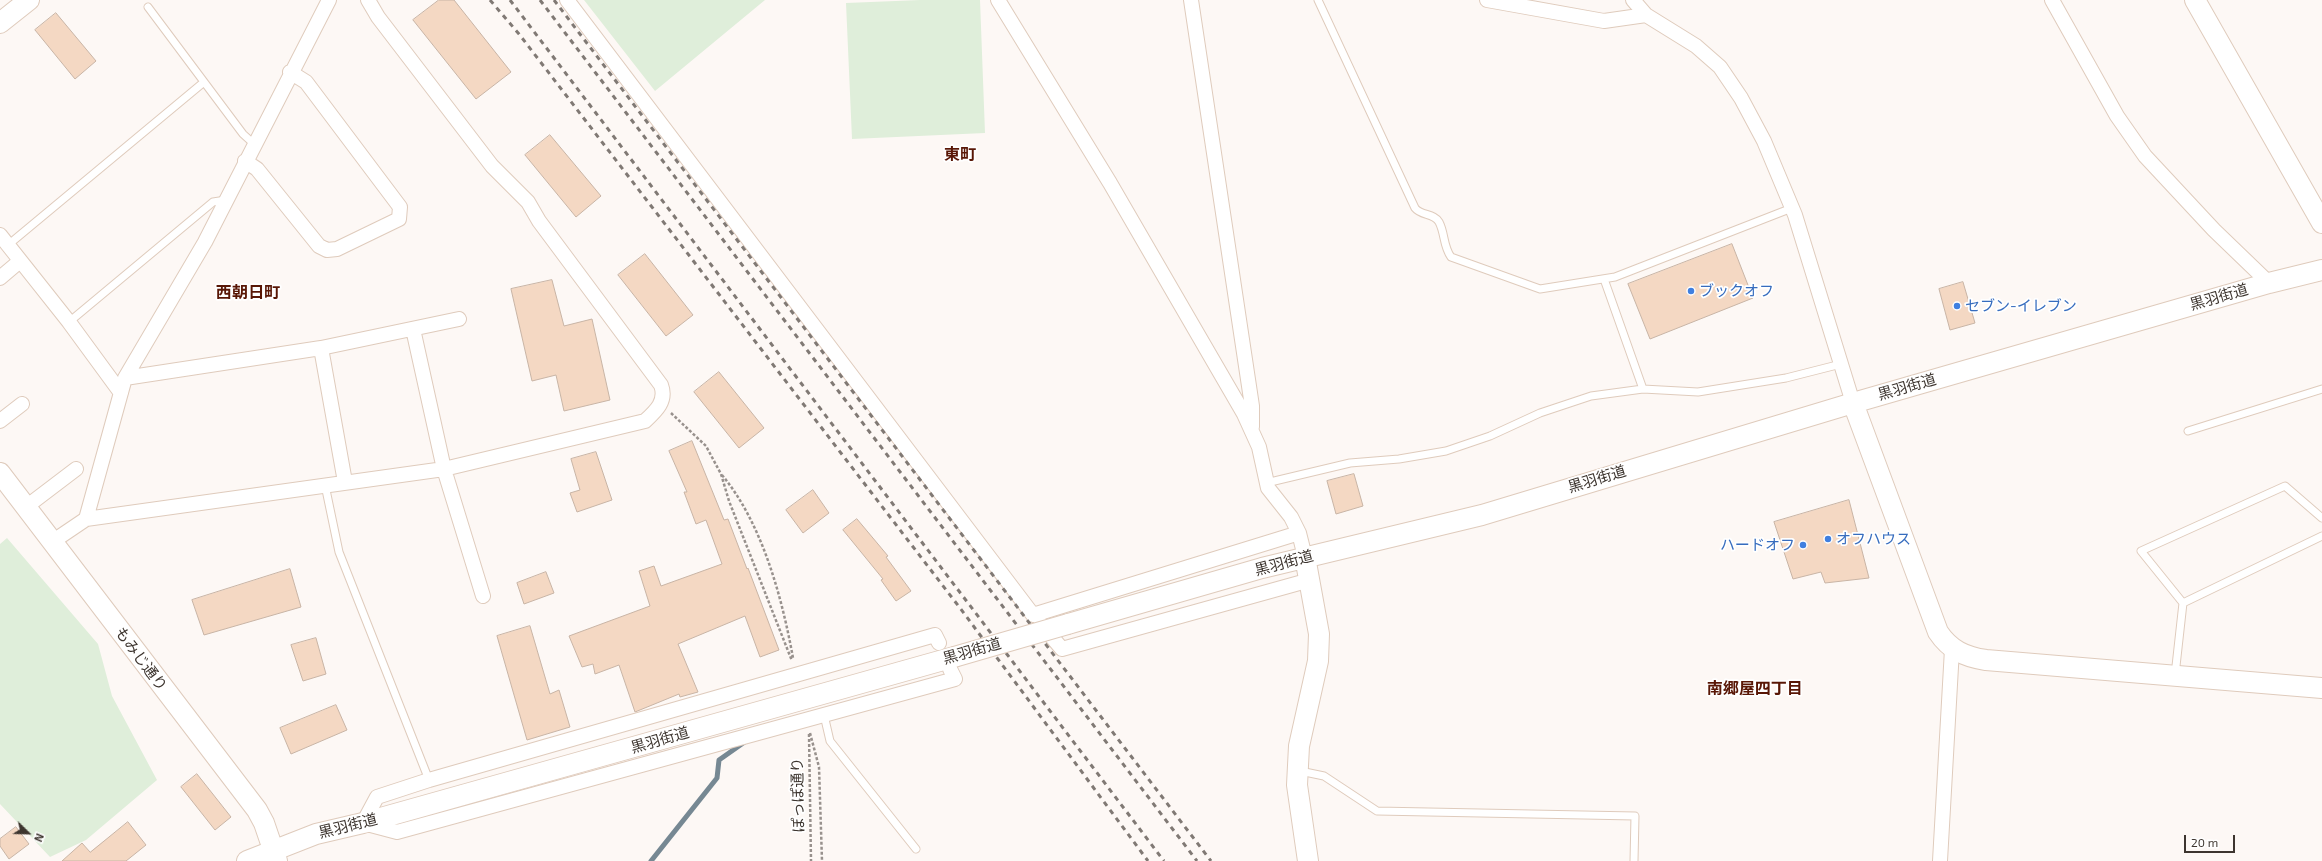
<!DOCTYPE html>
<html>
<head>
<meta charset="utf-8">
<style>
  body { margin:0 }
  #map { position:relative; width:2322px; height:861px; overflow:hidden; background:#fdf8f5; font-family:"Exo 2",sans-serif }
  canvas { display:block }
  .north { position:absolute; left:8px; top:813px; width:40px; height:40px; -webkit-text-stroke:3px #fff; paint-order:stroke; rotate:113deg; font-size:11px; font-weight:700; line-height:16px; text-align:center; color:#3d352f }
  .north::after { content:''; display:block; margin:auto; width:14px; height:18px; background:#3d352f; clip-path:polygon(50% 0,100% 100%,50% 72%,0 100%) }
  .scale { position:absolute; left:2184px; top:835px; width:51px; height:18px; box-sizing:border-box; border:2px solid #3d352f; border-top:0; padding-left:5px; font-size:12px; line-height:14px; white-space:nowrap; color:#3d352f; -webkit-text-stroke:3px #fff; paint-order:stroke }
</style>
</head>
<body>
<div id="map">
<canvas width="2322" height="861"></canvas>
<div class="north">N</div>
<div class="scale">20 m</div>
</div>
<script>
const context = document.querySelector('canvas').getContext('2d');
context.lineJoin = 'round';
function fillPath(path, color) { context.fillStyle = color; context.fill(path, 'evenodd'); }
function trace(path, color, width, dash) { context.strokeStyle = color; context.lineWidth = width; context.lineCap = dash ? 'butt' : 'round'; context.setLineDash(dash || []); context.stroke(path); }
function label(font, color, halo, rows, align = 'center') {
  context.font = font + ' "Exo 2","Noto Sans JP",sans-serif'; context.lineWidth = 3.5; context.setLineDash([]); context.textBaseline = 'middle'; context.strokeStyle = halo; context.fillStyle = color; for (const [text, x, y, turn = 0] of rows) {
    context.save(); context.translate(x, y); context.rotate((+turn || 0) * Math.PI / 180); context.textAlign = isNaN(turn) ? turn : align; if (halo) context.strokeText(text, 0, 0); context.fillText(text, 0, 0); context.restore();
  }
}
fillPath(new Path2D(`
  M584,0H765L655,91Z
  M920,0H980L985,133L852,139L846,3Z
  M7,538L98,644L112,696L157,780L86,840L50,857L0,804V544Z`), '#dfeeda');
trace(new Path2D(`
  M651,861L717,778L719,760L746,741`), '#768893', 5);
const building = new Path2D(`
  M439,0H454L511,72L476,99L413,20Z
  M56,13L96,61L75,79L35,30Z
  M550,135L601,196L576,217L525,155Z
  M1732,244L1753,298L1650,339L1628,284Z
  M645,254L693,315L666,336L618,275Z
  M552,280L564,326L592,319L610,400L564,411L556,375L532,381L511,289Z
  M1963,282L1975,323L1950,330L1939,289Z
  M719,372L764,428L739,448L694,392Z
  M692,441L724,520L728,519L747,569L748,568L779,650L760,657L745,616L678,644L698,692L680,697L679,694L635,712L619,665L595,674L593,664L582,667L569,636L650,606L639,571L654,566L661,586L722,564L706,520L696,524L684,492H687L669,451Z
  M596,452L612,500L577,512L570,493L580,490L571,459Z
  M1354,474L1363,506L1336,514L1327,481Z
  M813,490L829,513L803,533L786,510Z
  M1849,500L1869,578L1825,583L1821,572L1793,579L1774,522Z
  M857,519L888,556L886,557L911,591L896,601L881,580L883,579L843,530Z
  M290,569L301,607L204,635L192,600Z
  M546,572L554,593L524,604L517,583Z
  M530,626L550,694L559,690L570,727L527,740L497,636Z
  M316,638L326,674L303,681L291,645Z
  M336,705L347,730L291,754L280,728Z
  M197,774L231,817L215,830L181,787Z
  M128,822L146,845L126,861H62L82,843L90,852Z
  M16,827L29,844L9,859L0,846V839Z`);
fillPath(building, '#f4d8c3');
trace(building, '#c8b4a5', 1);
const lane = new Path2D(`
  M1318,0L1415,208C1421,216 1434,213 1439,222C1445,233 1443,246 1451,257L1540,289L1615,277L1792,208
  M148,7L243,134L254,144
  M8,245L204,82
  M1604,279L1643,389L1698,392L1786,378L1841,364
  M69,322L213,202L226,200
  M2188,431L2322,389
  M1266,483L1350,463L1399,459L1446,451L1490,436L1540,413L1591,396L1643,389
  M325,485L339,552L429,780
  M2183,603L2141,551L2285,486L2322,518
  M2175,675L2183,603L2322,536
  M824,715L830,741L916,849
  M1300,771L1324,776L1377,811L1635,816L1634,861`);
const street = new Path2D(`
  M567,0L1033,615L1299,533
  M998,0L1110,183L1244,414L1259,447L1268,488L1291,517L1299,533L1305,557
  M1191,0L1252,406V427
  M1487,0L1604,21L1646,15
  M1633,0L1646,15L1696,46L1720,67L1741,98L1764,141L1795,215L1853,403
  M2052,0L2117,116L2145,156L2214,230L2269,283
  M245,161L257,169L319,246L327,250L337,249L399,219L400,207L306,82L290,72
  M0,235L69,322L121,393
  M0,278L20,261
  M413,329L444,469L483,596
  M321,348L345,482
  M125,378L321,348L459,319
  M0,421L22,404
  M26,507L76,469
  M86,519L125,378L205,242L329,0
  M52,542L86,519L444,469L645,421C656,411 667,401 661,385L539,221L528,202L492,166L378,17L368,0
  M1041,624L1062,649L1310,580
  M939,643L935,635L429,780L377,797L363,823L397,832L955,679L950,669
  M1940,861L1952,649`);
const secondary = new Path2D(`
  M2195,0L2322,223
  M0,23L29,0
  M1853,403L1938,632C1950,650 1965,657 1986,660L2322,688
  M0,473L257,810L264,823L277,861
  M1305,557L1319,634L1318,661L1299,746L1297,785L1308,861
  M1068,624L1262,568L1482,515L1853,403L2269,283L2322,270
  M247,861L316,834L363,823L954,657`);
trace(lane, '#dfcbbc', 9);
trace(street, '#dfcbbc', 16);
trace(secondary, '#dfcbbc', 22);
trace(new Path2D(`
  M671,413L706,446L721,474L729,501L792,661
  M722,475C762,523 782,597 793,658
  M810,733L819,767L822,861
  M809,734L811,861`), '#98918d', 2.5, [3, 2]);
trace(lane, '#fff', 7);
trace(street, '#fff', 14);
trace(secondary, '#fff', 20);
trace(new Path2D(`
  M490,0L519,34L960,608L1148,861
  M510,0L1164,861
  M540,0L1197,861
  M554,0L1211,861`), '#807974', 3, [5, 5]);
const secondaryBridge = new Path2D(`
  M954,657L1068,624`);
trace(secondaryBridge, '#dfcbbc', 22, []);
trace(secondaryBridge, '#fff', 20);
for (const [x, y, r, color] of [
  [1691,291,4,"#3f7fe0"],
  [1957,306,4,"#3f7fe0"],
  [1828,539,4,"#3f7fe0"],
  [1803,545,4,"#3f7fe0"]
]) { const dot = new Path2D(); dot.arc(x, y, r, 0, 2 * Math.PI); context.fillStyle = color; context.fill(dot); trace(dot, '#fff', 1.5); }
label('15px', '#366cbe', '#fff', [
  ["ブックオフ",1699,291],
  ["セブン-イレブン",1965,306],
  ["オフハウス",1836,539],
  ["ハードオフ",1795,545,"right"]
], 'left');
label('15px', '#3d352f', '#fff', [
  ["黒羽街道",2219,297,-16],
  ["黒羽街道",1907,387,-16],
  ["黒羽街道",1597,479,-17],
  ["黒羽街道",1284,563,-15],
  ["黒羽街道",972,651,-16],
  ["もみじ通り",141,659,53],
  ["黒羽街道",660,740,-16],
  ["ぽっぽ通り",798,795,-91],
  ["黒羽街道",348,826,-14]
]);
label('bold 16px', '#591706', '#fff', [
  ["東町",960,155],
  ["西朝日町",248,293],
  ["南郷屋四丁目",1755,689]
]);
</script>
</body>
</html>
